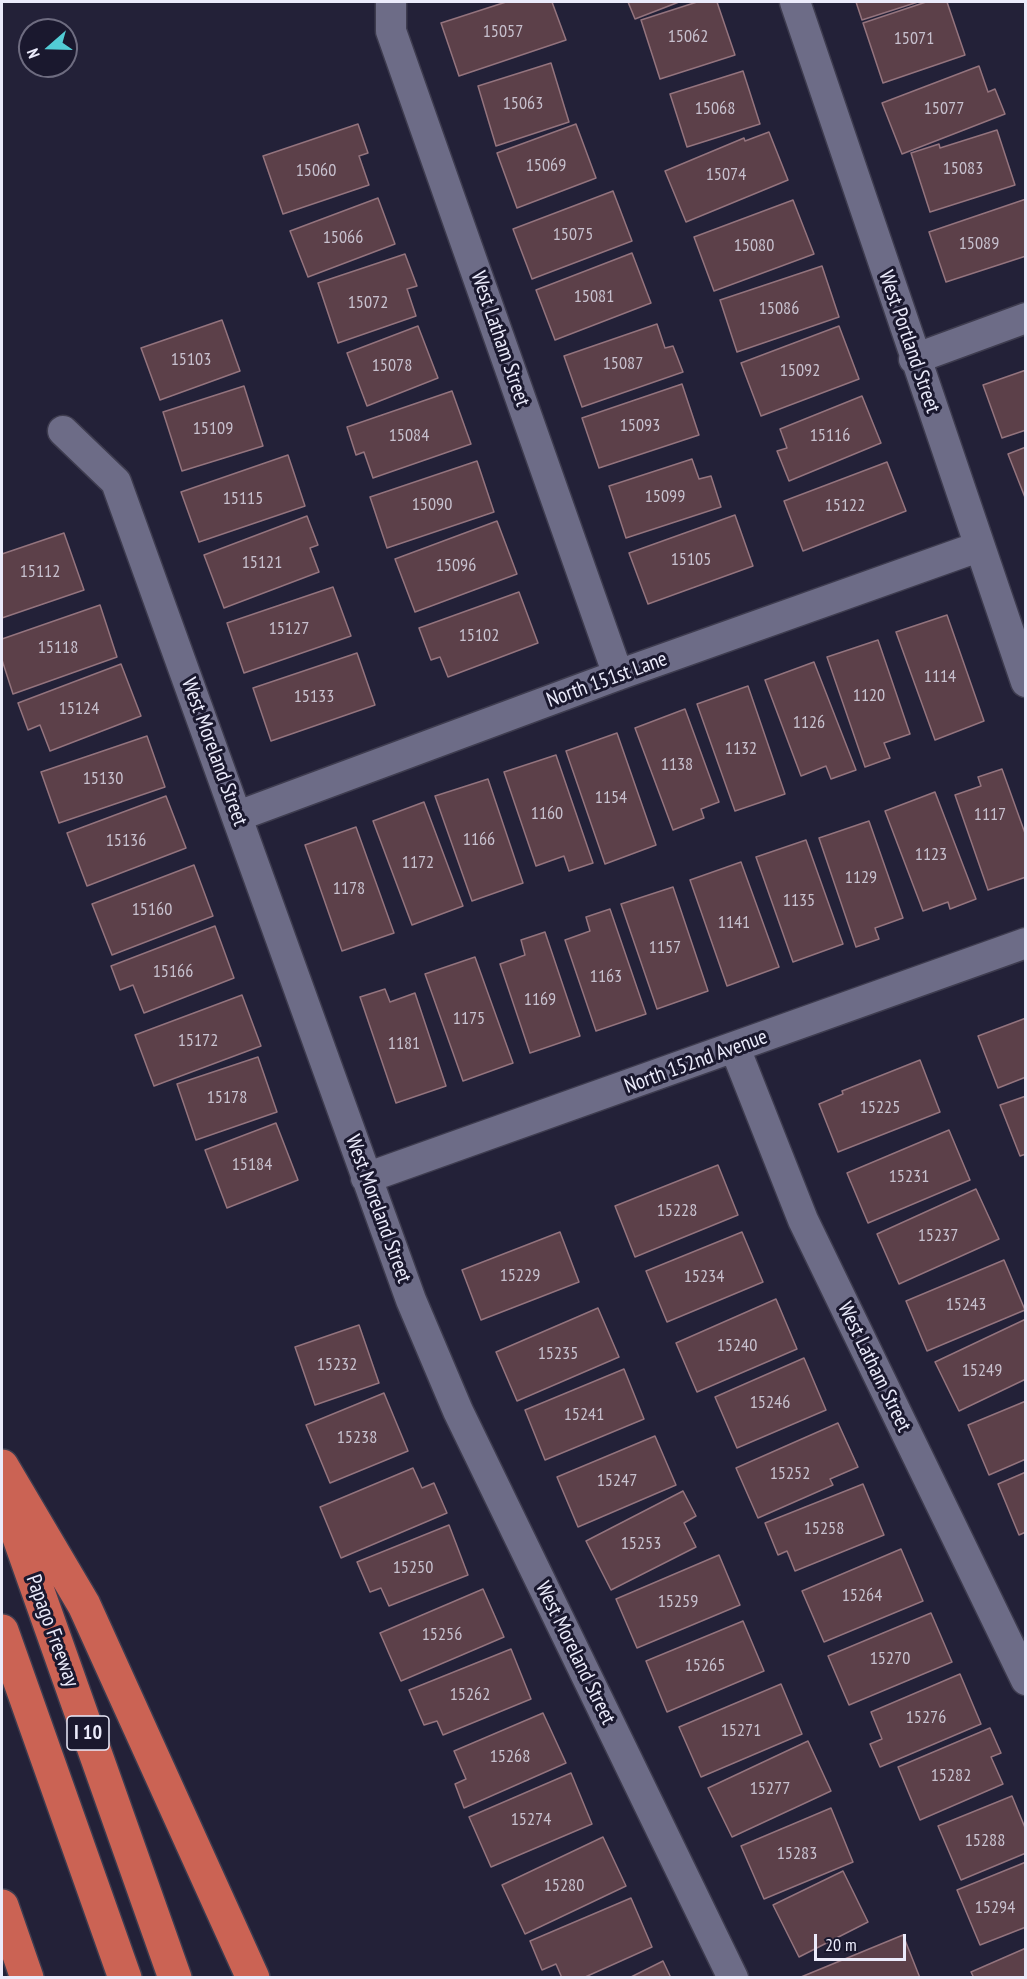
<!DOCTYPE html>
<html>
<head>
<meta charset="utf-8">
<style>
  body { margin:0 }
  #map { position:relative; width:1027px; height:1979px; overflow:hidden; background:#232138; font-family:"PT Sans Narrow",sans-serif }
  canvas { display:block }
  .frame { position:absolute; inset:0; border:3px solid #ebebfb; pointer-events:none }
  .north { position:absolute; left:18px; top:18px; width:60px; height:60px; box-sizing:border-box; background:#1a182e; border:2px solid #6e6c80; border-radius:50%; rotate:250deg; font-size:16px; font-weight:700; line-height:24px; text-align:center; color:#ebebfb }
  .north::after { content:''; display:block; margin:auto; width:21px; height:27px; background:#52ccd5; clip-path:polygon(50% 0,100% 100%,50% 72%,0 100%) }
  .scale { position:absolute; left:814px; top:1934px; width:92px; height:27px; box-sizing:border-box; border:3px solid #ebebfb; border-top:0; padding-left:8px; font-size:18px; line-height:21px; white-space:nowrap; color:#ebebfb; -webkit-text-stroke:4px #1a182e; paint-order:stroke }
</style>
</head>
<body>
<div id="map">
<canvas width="1027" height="1979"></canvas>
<div class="frame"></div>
<div class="north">N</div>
<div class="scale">20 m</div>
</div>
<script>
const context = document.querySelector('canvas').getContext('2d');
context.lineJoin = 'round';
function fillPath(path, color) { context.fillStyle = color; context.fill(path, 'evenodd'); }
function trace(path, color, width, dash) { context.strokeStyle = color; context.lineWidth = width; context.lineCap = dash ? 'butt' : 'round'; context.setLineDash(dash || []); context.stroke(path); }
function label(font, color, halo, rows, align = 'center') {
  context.font = font + ' "PT Sans Narrow",sans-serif'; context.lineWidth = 6; context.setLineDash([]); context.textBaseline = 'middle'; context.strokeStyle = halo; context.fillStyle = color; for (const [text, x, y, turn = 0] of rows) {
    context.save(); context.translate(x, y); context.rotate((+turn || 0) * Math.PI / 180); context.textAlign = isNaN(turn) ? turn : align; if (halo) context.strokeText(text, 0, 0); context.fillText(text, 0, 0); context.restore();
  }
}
const building = new Path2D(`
  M506,2H552L566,40L459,76L441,23Z
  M628,2H679L635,19Z
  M697,2H717L735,55L660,79L641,20Z
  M856,2H918L862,20Z
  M926,2H947L965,55L883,83L863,23Z
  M551,63L569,122L496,146L478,86Z
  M979,66L988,92L995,89L1005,114L902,154L882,103Z
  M743,71L760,124L687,147L670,94Z
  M358,124L368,153L359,156L369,185L283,214L263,156Z
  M576,124L596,178L517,208L497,153Z
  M997,130L1015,185L930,212L911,153L939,144L940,148Z
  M769,132L788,180L686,222L665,171L744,138L745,141Z
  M613,191L632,241L532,279L513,229Z
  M378,198L395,244L308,277L290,231Z
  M1026,199V256L946,282L929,232Z
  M793,200L814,254L714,291L694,237Z
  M632,253L651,303L555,340L536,290Z
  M405,254L417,286L407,289L416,316L338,343L318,283Z
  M822,266L839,317L737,352L720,300Z
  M222,320L240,371L160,400L141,348Z
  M657,324L665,348L673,346L683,372L582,407L564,356Z
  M418,326L438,378L367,406L347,353Z
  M839,326L859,379L761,416L741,363Z
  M1026,370V430L1002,438L983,385Z
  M682,384L699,435L599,468L582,418Z
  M244,386L263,446L182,471L163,412Z
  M452,391L471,444L373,478L364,452L356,455L347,427Z
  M862,396L881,443L789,481L777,451L787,448L780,429Z
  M1026,447V500L1008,454Z
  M288,455L305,506L199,542L181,492Z
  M692,459L699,479L711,476L721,507L626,538L609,486Z
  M477,461L494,512L387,548L370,497Z
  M887,462L906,511L803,551L784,501Z
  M735,515L753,566L648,604L629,553Z
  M307,516L318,545L310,548L319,572L224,608L204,555Z
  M497,521L517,574L415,612L395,559Z
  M64,533L84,590L2,618V554Z
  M333,587L351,636L244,673L227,623Z
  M519,592L538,643L448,677L440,657L431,660L419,628Z
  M100,605L117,657L13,694L2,660V639Z
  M947,615L984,721L935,740L896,632Z
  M878,640L910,734L884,743L890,758L865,767L827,657Z
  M357,653L375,705L271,741L253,688Z
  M814,662L856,770L831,779L826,766L801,776L765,680Z
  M121,664L141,716L50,751L40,725L28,730L18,703Z
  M748,686L785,794L735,811L697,704Z
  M685,709L719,802L701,809L704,818L673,830L635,728Z
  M617,733L656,845L605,864L566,751Z
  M147,736L165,787L59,823L41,772Z
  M556,755L593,863L569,871L564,856L536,866L504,772Z
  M1002,769L1026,836V877L988,890L955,795L981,786L978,777Z
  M488,779L523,883L472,901L435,796Z
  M935,792L976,899L950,909L948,902L923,911L885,811Z
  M166,796L186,848L87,886L67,833Z
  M424,802L463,906L412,925L373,821Z
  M869,821L903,918L875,928L879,939L856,947L819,838Z
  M356,827L394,933L342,951L305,845Z
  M806,840L843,944L793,962L756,857Z
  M741,862L779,967L727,986L690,880Z
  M194,865L213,916L112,955L92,904Z
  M673,887L708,991L657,1009L621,904Z
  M610,909L646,1014L596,1031L565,940L590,931L586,917Z
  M215,926L234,978L144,1013L133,985L120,990L111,966Z
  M545,932L580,1036L530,1053L500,964L525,955L521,940Z
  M475,957L513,1063L463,1081L425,974Z
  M385,989L390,1002L415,993L446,1086L396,1103L360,997Z
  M242,995L261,1046L154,1086L135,1035Z
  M1026,1018V1077L998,1088L978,1036Z
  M258,1057L277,1112L196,1140L177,1084Z
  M920,1060L940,1112L838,1152L819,1104L843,1094L842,1091Z
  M1026,1096V1154L1020,1156L1000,1105Z
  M276,1123L298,1180L227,1208L205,1150Z
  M949,1130L970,1180L868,1223L847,1173Z
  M718,1165L738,1215L635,1257L615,1206Z
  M976,1189L999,1239L899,1284L877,1234Z
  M560,1232L579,1282L481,1320L462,1270Z
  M742,1232L763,1282L667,1322L646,1271Z
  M1004,1260L1025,1310L927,1351L906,1301Z
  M776,1299L797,1349L697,1392L676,1343Z
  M598,1308L619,1357L517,1401L496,1352Z
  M1026,1319V1379L959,1411L935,1362Z
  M359,1325L379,1383L315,1405L295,1347Z
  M804,1358L826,1410L737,1448L715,1397Z
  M624,1369L644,1419L545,1460L525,1410Z
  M384,1393L408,1451L330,1483L306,1425Z
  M1026,1401V1459L989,1475L968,1425Z
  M838,1423L858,1467L830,1479L833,1485L758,1518L736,1468Z
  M655,1436L676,1485L578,1527L557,1477Z
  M413,1468L422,1488L434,1483L447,1513L341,1558L320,1507Z
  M1026,1472V1532L1019,1535L998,1484Z
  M863,1484L884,1535L795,1571L787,1551L778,1555L765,1523Z
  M683,1491L696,1516L684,1523L696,1547L611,1590L586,1541Z
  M449,1525L468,1575L389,1606L381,1588L370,1592L357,1562Z
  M901,1549L923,1601L824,1642L802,1591Z
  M719,1555L740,1605L637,1648L616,1599Z
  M483,1589L504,1637L401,1681L380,1633Z
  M931,1613L952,1662L849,1705L828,1656Z
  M743,1621L764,1671L667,1712L646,1661Z
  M511,1649L531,1699L443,1735L437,1721L424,1725L409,1690Z
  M960,1674L981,1724L880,1767L870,1744L882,1739L871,1712Z
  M781,1684L802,1734L701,1777L679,1727Z
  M543,1713L566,1763L464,1808L455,1784L466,1779L454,1751Z
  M990,1728L1001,1753L991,1757L1003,1784L920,1820L898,1767Z
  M808,1741L831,1791L732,1837L708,1788Z
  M571,1773L592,1824L491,1867L469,1817Z
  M1012,1796L1026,1830V1853L961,1880L938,1826Z
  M831,1808L853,1862L764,1899L741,1846Z
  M603,1837L626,1886L525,1934L502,1885Z
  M1026,1862V1927L980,1945L957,1890Z
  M843,1871L868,1922L799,1957L773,1905Z
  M631,1898L652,1947L583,1978H562L556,1964L542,1970L530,1941Z
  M903,1935L920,1978H801V1977Z
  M1026,1948V1978H974L971,1972Z
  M663,1961L671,1978H629Z`);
fillPath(building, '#5c4049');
trace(building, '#94747e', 1.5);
const minor = new Path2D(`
  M391,2V31L618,675
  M795,2L1026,682
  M914,359L1026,318
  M63,431L116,482L411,1300L458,1411L733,1978
  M238,816L618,675L978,547
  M735,1048L803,1220L1026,1680
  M366,1178L1026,943`);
const highway = new Path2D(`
  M2,1466L84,1605L253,1978
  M6,1501L175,1978
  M2,1631L125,1978
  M2,1906L27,1978`);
trace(minor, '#3e3c4f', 33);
trace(highway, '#3e3c4f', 36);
trace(minor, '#6d6c87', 30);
trace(highway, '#cb6354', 33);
label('18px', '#c7c0ce', null, [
  ["15057",503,32],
  ["15062",688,37],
  ["15071",914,39],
  ["15063",523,104],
  ["15068",715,109],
  ["15077",944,109],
  ["15069",546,166],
  ["15083",963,169],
  ["15060",316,171],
  ["15074",726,175],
  ["15075",573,235],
  ["15066",343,238],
  ["15089",979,244],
  ["15080",754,246],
  ["15081",594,297],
  ["15072",368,303],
  ["15086",779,309],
  ["15103",191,360],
  ["15087",623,364],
  ["15078",392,366],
  ["15092",800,371],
  ["15093",640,426],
  ["15109",213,429],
  ["15084",409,436],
  ["15116",830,436],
  ["15099",665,497],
  ["15115",243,499],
  ["15090",432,505],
  ["15122",845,506],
  ["15105",691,560],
  ["15121",262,563],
  ["15096",456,566],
  ["15112",40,572],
  ["15127",289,629],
  ["15102",479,636],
  ["15118",58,648],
  ["1114",940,677],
  ["1120",869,696],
  ["15133",314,697],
  ["15124",79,709],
  ["1126",809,723],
  ["1132",741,749],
  ["1138",677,765],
  ["15130",103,779],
  ["1154",611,798],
  ["1160",547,814],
  ["1117",990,815],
  ["1166",479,840],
  ["15136",126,841],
  ["1123",931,855],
  ["1172",418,863],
  ["1129",861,878],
  ["1178",349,889],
  ["1135",799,901],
  ["15160",152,910],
  ["1141",734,923],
  ["1157",665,948],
  ["15166",173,972],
  ["1163",606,977],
  ["1169",540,1000],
  ["1175",469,1019],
  ["15172",198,1041],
  ["1181",404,1044],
  ["15178",227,1098],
  ["15225",880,1108],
  ["15184",252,1165],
  ["15231",909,1177],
  ["15228",677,1211],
  ["15237",938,1236],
  ["15229",520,1276],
  ["15234",704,1277],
  ["15243",966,1305],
  ["15240",737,1346],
  ["15235",558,1354],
  ["15232",337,1365],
  ["15249",982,1371],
  ["15246",770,1403],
  ["15241",584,1415],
  ["15238",357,1438],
  ["15252",790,1474],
  ["15247",617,1481],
  ["15258",824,1529],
  ["15253",641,1544],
  ["15250",413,1568],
  ["15264",862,1596],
  ["15259",678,1602],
  ["15256",442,1635],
  ["15270",890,1659],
  ["15265",705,1666],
  ["15262",470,1695],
  ["15276",926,1718],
  ["15271",741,1731],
  ["15268",510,1757],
  ["15282",951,1776],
  ["15277",770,1789],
  ["15274",531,1820],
  ["15288",985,1841],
  ["15283",797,1854],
  ["15280",564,1886],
  ["15294",995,1908]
]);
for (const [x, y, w] of [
  [88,1733,42]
]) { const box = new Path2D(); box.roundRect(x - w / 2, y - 17, w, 34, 4.5); context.fillStyle = '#1a182e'; context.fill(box); trace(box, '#ebebfb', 1.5); }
label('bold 20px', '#ebebfb', null, [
  ["I 10",88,1733]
]);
label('21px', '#ebebfb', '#1a182e', [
  ["West Latham Street",500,339,71],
  ["West Portland Street",909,342,71],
  ["North 151st Lane",607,680,-20],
  ["West Moreland Street",214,752,70],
  ["North 152nd Avenue",696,1062,-20],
  ["West Moreland Street",378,1209,70],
  ["West Latham Street",874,1367,64],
  ["Papago Freeway",52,1631,70],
  ["West Moreland Street",575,1653,64]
]);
</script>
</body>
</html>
